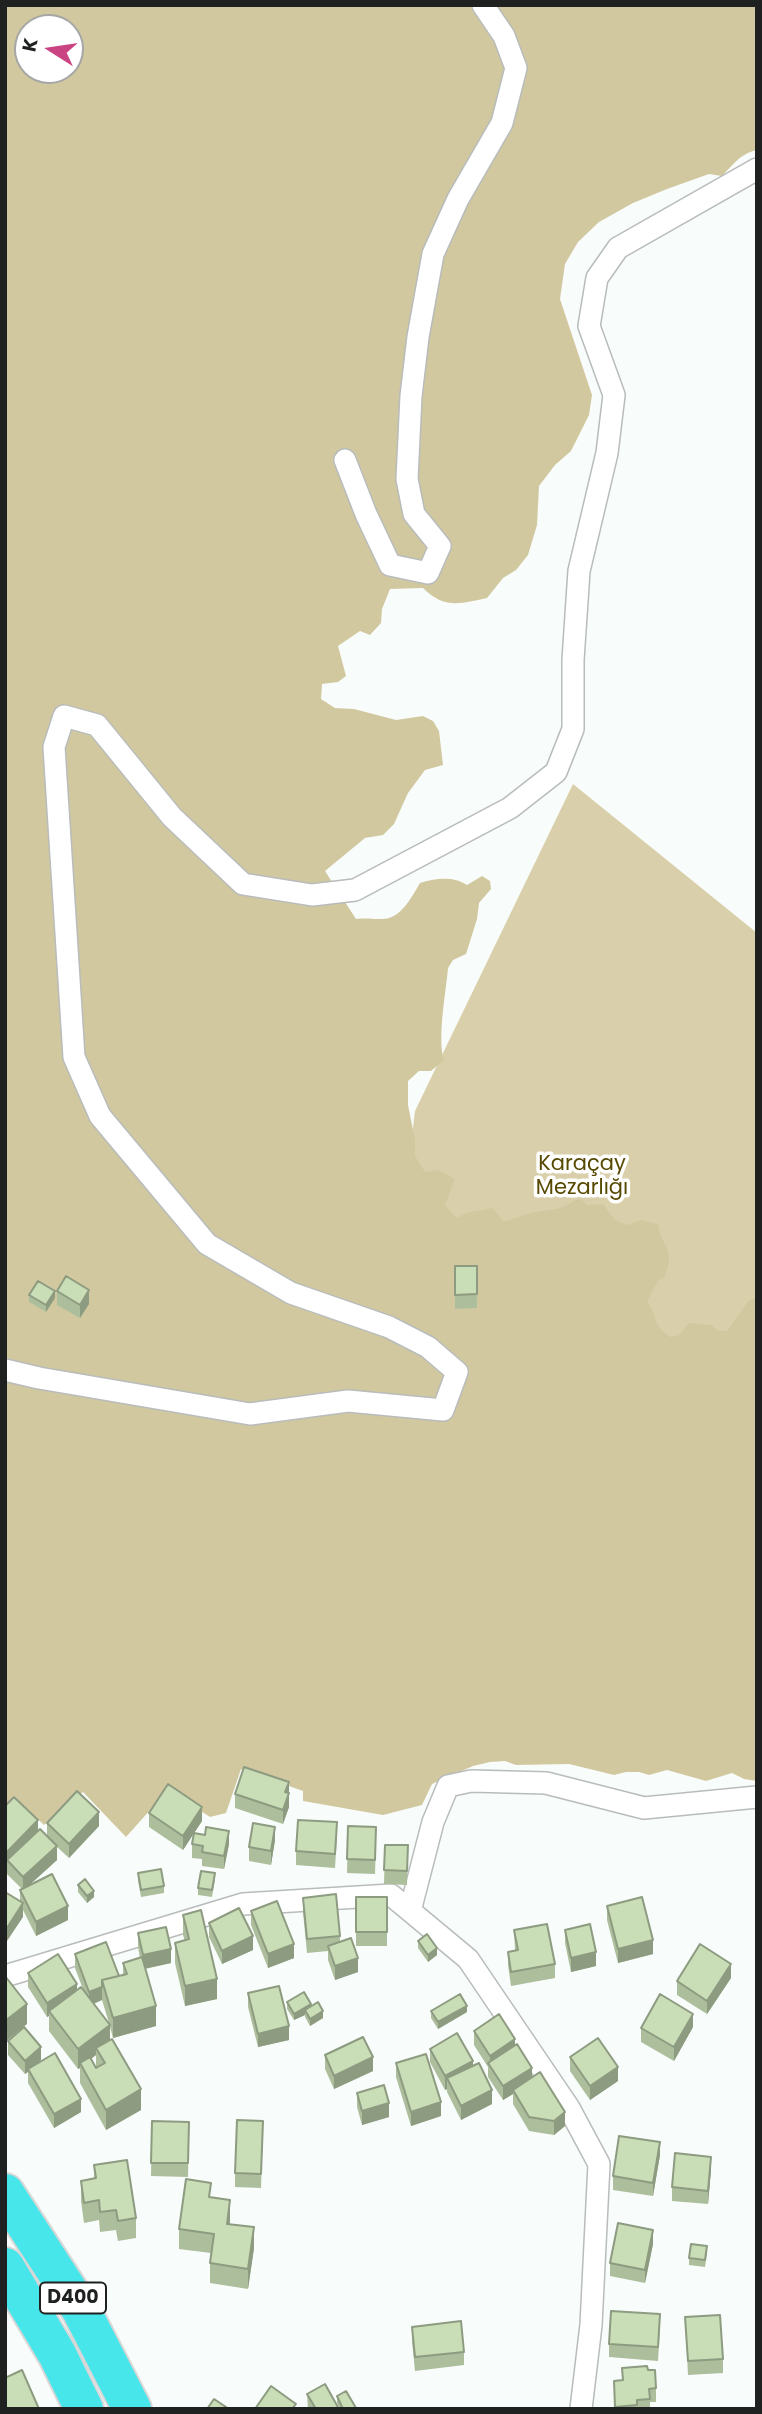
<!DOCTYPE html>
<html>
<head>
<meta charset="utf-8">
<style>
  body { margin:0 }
  #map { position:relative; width:762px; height:2414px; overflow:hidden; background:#f8fcfa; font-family:Poppins,sans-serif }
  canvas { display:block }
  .frame { position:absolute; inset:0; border:7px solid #1f2020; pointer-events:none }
  .north { position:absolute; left:14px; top:14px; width:70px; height:70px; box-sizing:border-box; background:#fff; border:2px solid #a5a6a6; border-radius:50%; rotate:282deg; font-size:19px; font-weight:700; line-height:28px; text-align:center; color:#1f2020 }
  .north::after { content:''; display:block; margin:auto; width:24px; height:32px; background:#ca4382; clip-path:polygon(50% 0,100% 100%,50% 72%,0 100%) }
</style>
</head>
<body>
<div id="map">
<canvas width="762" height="2414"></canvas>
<div class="frame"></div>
<div class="north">K</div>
</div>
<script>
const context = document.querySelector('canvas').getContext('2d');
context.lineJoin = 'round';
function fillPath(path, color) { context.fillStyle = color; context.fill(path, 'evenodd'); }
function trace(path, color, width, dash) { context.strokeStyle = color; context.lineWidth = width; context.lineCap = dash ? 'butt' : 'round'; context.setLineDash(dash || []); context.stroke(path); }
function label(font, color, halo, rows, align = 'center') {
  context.font = font + ' Poppins,sans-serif'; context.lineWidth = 7; context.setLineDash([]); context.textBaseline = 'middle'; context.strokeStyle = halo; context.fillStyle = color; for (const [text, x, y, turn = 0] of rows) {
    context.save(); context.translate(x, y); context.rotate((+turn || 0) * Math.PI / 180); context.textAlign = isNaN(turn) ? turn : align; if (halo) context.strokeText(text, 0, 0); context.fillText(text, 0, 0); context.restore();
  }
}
fillPath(new Path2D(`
  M573,784L757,933V1670L401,1226L415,1111Z`), '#d9d0ab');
fillPath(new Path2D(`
  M5,5H757V150C740,154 734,164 722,176L709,174L667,189L633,203L599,222L578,242L565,264L560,299L592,395L589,415L571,451L555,465L539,486L537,525L528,555L516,570L503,578L487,598C460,604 444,609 423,588L390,589L382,609L381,623L370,635L360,631L338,646L346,676L338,682L322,684L321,699L335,708L354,709L396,720L423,716L433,721L439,731L443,765L425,770L408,793L394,824L383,835L365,838L325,871L356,919C365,918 371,919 379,919C400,921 411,898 420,883C435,878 454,876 467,885L482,876L490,881L491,889L479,903L477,919L466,954L453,960L448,968C446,992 437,1039 444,1060L431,1071H419L408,1081V1105L415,1140V1156L425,1172L438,1170L455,1179L445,1205L456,1218L469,1212L493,1208L503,1221C513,1221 521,1214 531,1213C542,1210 555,1211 565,1206C571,1203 573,1200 581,1199L587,1205L603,1204L615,1220L627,1225L641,1220L658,1224C659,1239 670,1247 669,1259C669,1265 666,1272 664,1278L658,1281L647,1302C659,1316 651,1326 671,1337L679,1335L689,1323L711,1325L718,1331H727L749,1300L757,1298V1781L744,1779L732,1773L706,1781L667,1770L649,1775L639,1772H626L614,1775L569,1764L516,1765L505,1761L490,1762L473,1766L432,1784L422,1805L383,1815L303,1801V1791L241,1769L226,1813L210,1817L168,1790L126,1837L83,1792L44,1825L14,1796L5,1805ZM28,28H70V70H28Z`), '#d2c8a0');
const street = new Path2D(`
  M345,460L366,514L390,565L428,573L440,546L414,514L407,479L411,396L418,337L433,254L458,199L502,123L516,68L504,36L483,5
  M5,1370L39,1378L250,1414L348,1401L443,1410L457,1372L428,1347L389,1327L291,1293L207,1244L100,1116L74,1057L54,747L64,716L97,725L172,817L243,884L312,895L355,890L510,808L556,772L573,729V660L579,571L607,453L614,395L589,326L597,278L618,248L757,169
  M410,1911L433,1822L448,1786L471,1781L546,1783L644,1808L757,1797
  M5,1976L243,1904L391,1895L468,1959L569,2108L599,2164L591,2325L581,2409`);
const highway = new Path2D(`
  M5,2193L81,2310L132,2409
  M5,2267L57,2354L84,2409`);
trace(street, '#b8bcba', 24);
trace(highway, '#d7d7d7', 42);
trace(street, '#fff', 21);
trace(highway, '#47e6eb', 38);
fillPath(new Path2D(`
  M455,1266H477V1308L455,1309Z
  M57,1291L89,1304L80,1318L57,1305Z
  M29,1295L55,1298L46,1312L29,1302Z
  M289,1782V1807L283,1824L235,1808V1794Z
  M5,1806L38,1832L47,1836V1823L99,1826L69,1858L56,1846L57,1860L29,1885L68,1920L36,1936L23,1910V1917L20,1901V1890L22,1889L7,1874V1865L5,1867Z
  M149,1813L202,1821L194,1833L229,1844L224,1869L202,1866V1859L192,1858V1844L194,1833L183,1850L149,1827Z
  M348,1826L376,1841L375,1874L347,1873Z
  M337,1836L335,1868L296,1865V1851Z
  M275,1840L271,1865L249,1861V1847Z
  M385,1845H408L407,1885L384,1884Z
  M138,1873L164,1886V1893L141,1897L138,1880Z
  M215,1880L212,1897L198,1895V1888Z
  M78,1885L94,1897L87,1903L78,1892Z
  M356,1897H387V1946H356Z
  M303,1898L340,1936V1942L358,1972L335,1980L328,1960V1951L307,1953L303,1912Z
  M607,1906L653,1954L618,1963L607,1920Z
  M251,1911L294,1958L268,1968L251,1925Z
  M183,1915L217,1999L185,2006L175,1963V1943L185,1941L183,1935Z
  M209,1923L253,1950L222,1964L209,1937Z
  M514,1930L555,1964V1978L511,1986L508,1965V1952L515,1950Z
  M565,1930L596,1966L571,1972L565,1943Z
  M138,1933L171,1963L145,1969L156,2026L113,2038L110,2027V2040L141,2110L106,2130L80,2083V2068L78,2069L49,2031V2016L47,2017L28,1987V1973L77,1990L83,1989L75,1968V1954L119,1976L123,1975V1963L140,1958L138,1947ZM102,2000L109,2023L94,2004ZM96,2055V2068L91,2059Z
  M418,1941L437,1955L428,1962L418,1948Z
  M731,1978L707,2014L677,1995V1981Z
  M248,1993L289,2040L258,2047L248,2007Z
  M287,2002L311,2006L323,2018L310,2026L305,2017V2015L294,2020L287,2009Z
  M431,2011L467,2012L438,2029L431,2018Z
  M693,2027L674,2061L641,2042V2028Z
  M474,2031L515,2046L532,2078L565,2126L554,2135L529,2131L513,2104V2094L503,2100L488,2077V2067L474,2045Z
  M8,2041L41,2060L36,2064L81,2112L54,2128L28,2083V2072L25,2074L8,2055Z
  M430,2049L473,2066L492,2104L461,2120L447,2092V2089L445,2090L430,2062Z
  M325,2055L373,2071L334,2089L325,2069Z
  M570,2057L618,2081L590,2100L570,2071Z
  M396,2063L441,2116L411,2126L396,2077Z
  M357,2093L389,2117L362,2125L357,2107Z
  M152,2121L189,2122L188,2177L151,2176Z
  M263,2121L261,2188L235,2187V2173Z
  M660,2155L653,2196L613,2190V2176Z
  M94,2165L136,2218V2238L118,2241L116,2230L100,2232L99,2220L84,2223L81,2201V2181L94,2179Z
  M711,2170L708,2204L672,2201V2187Z
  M211,2197L230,2220V2224L254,2248L248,2289L210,2283V2263L211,2253L179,2249V2229Z
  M653,2244L645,2283L610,2276V2263Z
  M707,2253L705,2267L689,2265V2258Z
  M685,2317L723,2359V2373L688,2375Z
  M412,2327L464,2352V2365L415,2371L412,2341Z
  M660,2328L658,2361L609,2357V2344Z
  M622,2368L648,2370L656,2388V2402H650V2409H615L614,2381H622Z
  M307,2394L339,2409H308Z
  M337,2396L356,2409H340L337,2403Z`), '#adbe9d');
fillPath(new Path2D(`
  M89,1290V1304L80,1318V1305Z
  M55,1291V1298L46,1312V1305Z
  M289,1782V1807L283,1824V1810L285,1792Z
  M202,1807V1821L183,1850V1836Z
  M99,1812V1826L69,1858V1844Z
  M38,1820V1834L7,1860V1865L5,1867V1854Z
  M275,1827V1840L271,1865V1851Z
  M229,1831V1844L224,1869V1856Z
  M57,1846V1860L23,1891V1877Z
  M94,1891V1897L87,1903V1896Z
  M23,1903V1917L5,1944V1931Z
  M68,1906V1920L36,1936V1922Z
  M253,1936V1950L222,1964V1951Z
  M653,1940V1954L618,1963V1949Z
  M294,1944V1958L268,1968V1954Z
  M437,1948V1955L428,1962V1955Z
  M171,1949V1963L143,1969V1955Z
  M596,1952V1966L571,1972V1958Z
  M358,1958V1972L335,1980V1966Z
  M731,1964V1978L707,2014V2001Z
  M217,1979V1999L185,2006V1986Z
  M77,1984V1998L49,2011V2016L47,2017V2003Z
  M102,1987V2000L89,2005V1992Z
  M27,2004V2024L5,2042V2021Z
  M311,2004V2011L305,2010V2015L294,2020V2014Z
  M156,2006V2026L113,2038V2018Z
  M467,2006V2012L438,2029V2022Z
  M323,2011V2018L310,2026V2019Z
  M693,2014V2027L674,2061V2047Z
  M110,2025V2045L96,2048V2055L81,2066L80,2063V2068L78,2069V2049Z
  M289,2026V2040L258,2047V2034Z
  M515,2039V2053L490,2066V2056Z
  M41,2047V2060L29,2071L28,2069V2072L25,2074V2061Z
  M373,2057V2071L334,2089V2076Z
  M473,2061V2074L447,2078V2089L445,2090V2076Z
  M618,2067V2081L590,2100V2086Z
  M532,2068V2082L513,2090V2094L503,2100V2086Z
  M141,2089V2110L106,2130V2110Z
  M492,2090V2104L461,2120V2106Z
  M81,2099V2112L54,2128V2114Z
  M441,2102V2116L411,2126V2112Z
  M389,2103V2117L362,2125V2111Z
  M565,2112V2126L554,2135V2121Z
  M660,2142V2155L653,2196V2183Z
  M711,2157V2170L708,2204V2191Z
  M230,2200V2220L227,2244V2224Z
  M254,2227V2248L248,2289V2269Z
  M653,2230V2244L645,2283V2270Z`), '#8d9b80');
const building = new Path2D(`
  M455,1266H477V1294L455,1295Z
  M66,1276L89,1290L80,1305L57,1291Z
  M38,1281L55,1291L46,1305L29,1295Z
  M244,1767L289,1782L285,1792L289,1793L283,1810L235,1794Z
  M168,1784L202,1807L183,1836L149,1813Z
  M77,1791L99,1812L69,1844L47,1823Z
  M14,1797L38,1820L5,1854V1806Z
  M298,1820L337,1822L335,1854L296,1851Z
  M253,1823L275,1827L271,1851L249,1847Z
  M348,1826L376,1827L375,1860L347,1859Z
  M206,1827L229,1831L224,1856L202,1852L203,1846L192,1844L194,1833L205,1835Z
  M40,1829L57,1846L23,1877L7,1860Z
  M385,1845H408L407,1871L384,1870Z
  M161,1869L164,1886L141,1890L138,1873Z
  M201,1871L215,1873L212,1890L198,1888Z
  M52,1874L68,1906L36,1922L20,1890Z
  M85,1879L94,1891L87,1896L78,1885Z
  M5,1892L23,1903L5,1931Z
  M336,1894L340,1936L307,1939L303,1898Z
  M356,1897H387V1932H356Z
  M642,1897L653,1940L618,1949L607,1906Z
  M277,1901L294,1944L268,1954L251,1911Z
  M239,1908L253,1936L222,1951L209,1923Z
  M201,1910L217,1979L185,1986L175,1943L189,1939L183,1915Z
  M547,1924L555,1964L511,1972L508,1952L518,1950L514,1930Z
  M590,1924L596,1952L571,1958L565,1930Z
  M166,1927L171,1949L143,1955L138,1933Z
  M427,1934L437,1948L428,1955L418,1941Z
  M351,1938L358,1958L335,1966L328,1946Z
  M106,1942L119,1976L102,1980V1987L89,1992L75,1954Z
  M700,1944L731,1964L707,2001L677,1981Z
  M58,1954L77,1984L47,2003L28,1973Z
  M142,1957L156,2006L113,2018L102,1980L127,1974L123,1963Z
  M5,1976L27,2004L5,2021Z
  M279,1986L289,2026L258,2034L248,1993Z
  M81,1987L110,2025L78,2049L49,2011Z
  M304,1992L311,2004L294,2014L287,2002Z
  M460,1994L467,2006L438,2022L431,2011Z
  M660,1994L693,2014L674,2047L641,2028Z
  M318,2002L323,2011L310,2019L305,2010Z
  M499,2014L515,2039L490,2056L474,2031Z
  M24,2027L41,2047L25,2061L8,2041Z
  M457,2033L473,2061L445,2076L430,2049Z
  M363,2037L373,2057L334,2076L325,2055Z
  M598,2038L618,2067L590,2086L570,2057Z
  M112,2039L141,2089L106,2110L80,2063L90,2057L96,2068L105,2063L96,2048Z
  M517,2044L532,2068L503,2086L488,2063Z
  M55,2053L81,2099L54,2114L28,2069Z
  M426,2054L441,2102L411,2112L396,2063Z
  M479,2063L492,2090L461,2106L447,2078Z
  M540,2072L565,2112L554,2121L529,2117L513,2090Z
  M384,2085L389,2103L362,2111L357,2093Z
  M237,2120L263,2121L261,2174L235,2173Z
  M152,2121L189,2122L188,2163H151Z
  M619,2136L660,2142L653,2183L613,2176Z
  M675,2153L711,2157L708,2191L672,2187Z
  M127,2160L136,2218L118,2221L116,2210L100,2212L99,2200L84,2203L81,2181L96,2178L94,2165Z
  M186,2179L211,2183L209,2197L230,2200L227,2224L254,2227L248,2269L210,2263L214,2234L179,2229Z
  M618,2223L653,2230L645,2270L610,2263Z
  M691,2244L707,2246L705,2260L689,2258Z
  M611,2311L660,2314L658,2347L609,2344Z
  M720,2315L723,2359L688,2361L685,2317Z
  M461,2321L464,2352L415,2357L412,2327Z
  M647,2366L648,2370H655L656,2388L649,2389L650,2399L637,2400V2405L615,2407L614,2381L623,2380L622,2368Z
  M22,2370L39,2409H5V2378Z
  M325,2384L339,2409H316L307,2394Z
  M271,2386L296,2404L292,2409H255Z
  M346,2391L356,2408L355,2409H343L337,2396Z
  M214,2399L229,2409H207Z`);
fillPath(building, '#c9ddb7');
trace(building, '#8d9b80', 2);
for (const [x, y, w] of [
  [73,2298,66]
]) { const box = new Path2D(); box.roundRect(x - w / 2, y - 15.5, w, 31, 5); context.fillStyle = '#fff'; context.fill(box); trace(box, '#1f2020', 2); }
label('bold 19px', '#1f2020', null, [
  ["D400",73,2298]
]);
label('21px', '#574900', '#fff', [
  ["Karaçay",582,1165],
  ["Mezarlığı",582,1189]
]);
</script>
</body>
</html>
